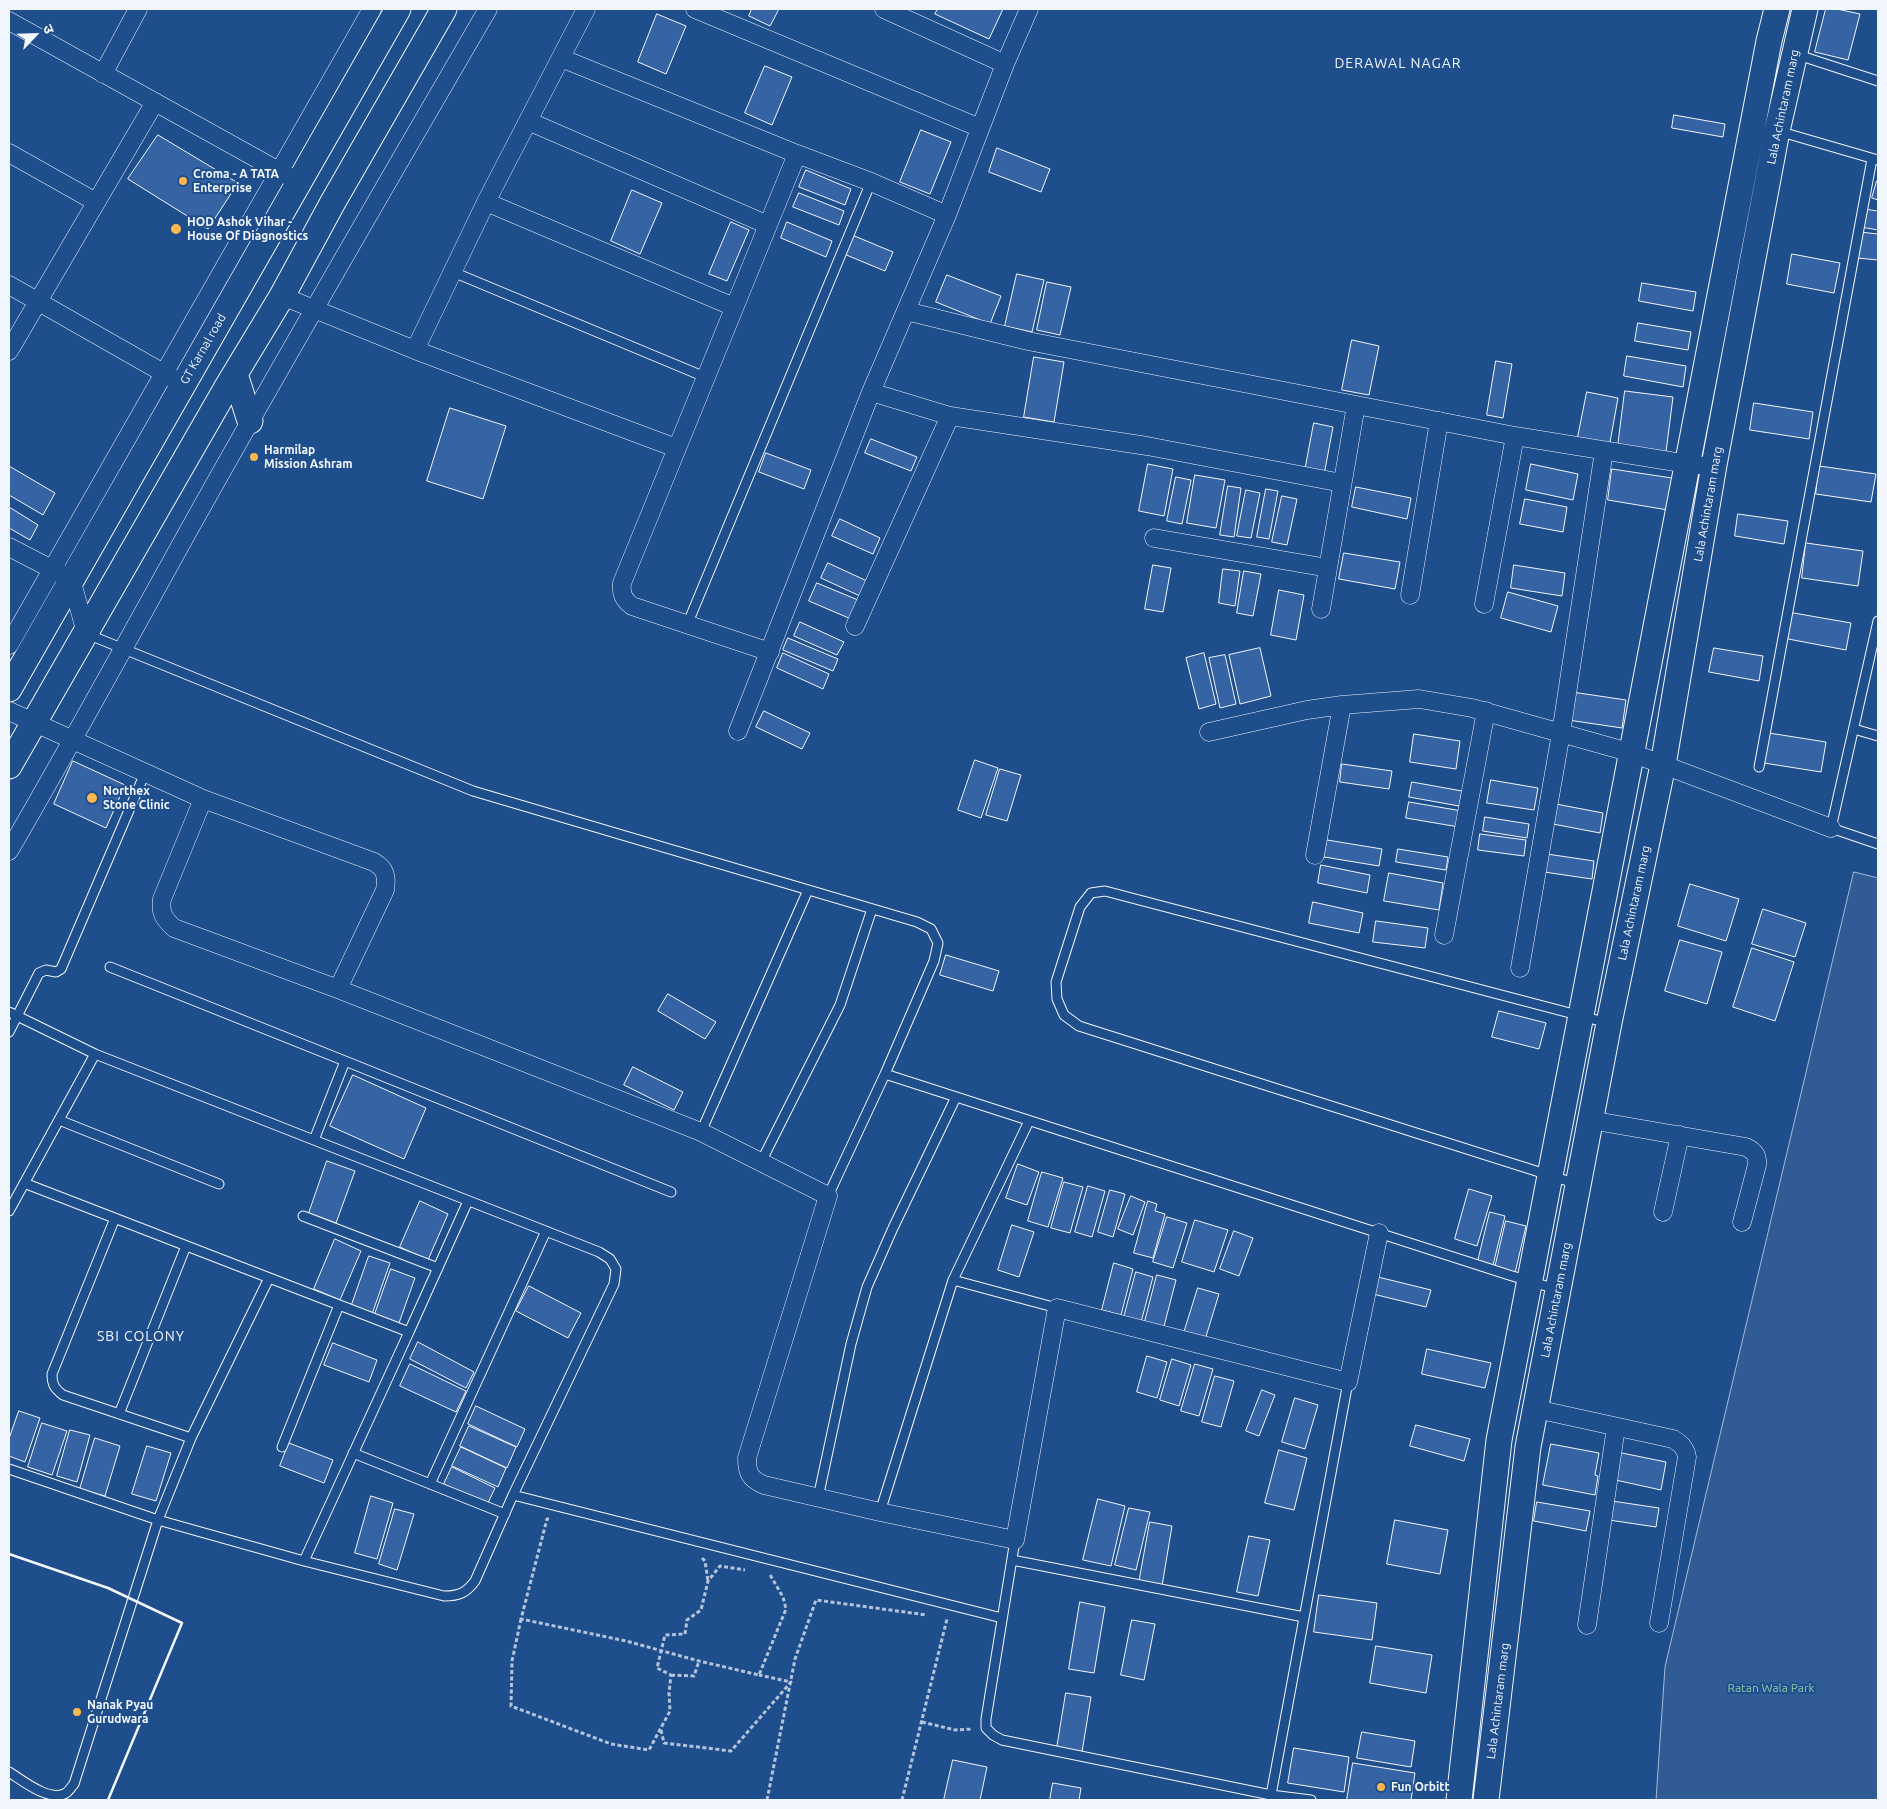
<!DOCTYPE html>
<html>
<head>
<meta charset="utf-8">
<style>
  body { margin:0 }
  #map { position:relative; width:1887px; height:1809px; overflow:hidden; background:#1f4e8c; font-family:Ubuntu,"Noto Sans Devanagari",sans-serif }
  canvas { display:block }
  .frame { position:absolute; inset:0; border:10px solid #f2f6ff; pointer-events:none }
  .north { position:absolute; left:10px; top:10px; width:50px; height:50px; -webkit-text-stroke:4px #1f4e8c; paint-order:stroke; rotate:66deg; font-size:14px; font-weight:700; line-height:20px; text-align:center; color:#f2f6ff }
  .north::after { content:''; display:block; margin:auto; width:18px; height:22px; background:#f2f6ff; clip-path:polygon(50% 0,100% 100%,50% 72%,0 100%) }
</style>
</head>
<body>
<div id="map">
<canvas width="1887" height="1809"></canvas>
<div class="frame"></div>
<div class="north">उ</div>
</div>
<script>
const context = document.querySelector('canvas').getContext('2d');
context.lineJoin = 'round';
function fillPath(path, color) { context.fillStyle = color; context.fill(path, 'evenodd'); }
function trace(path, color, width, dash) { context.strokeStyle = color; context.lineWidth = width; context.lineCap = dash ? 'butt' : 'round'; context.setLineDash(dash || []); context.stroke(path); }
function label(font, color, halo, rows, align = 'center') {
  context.font = font + ' Ubuntu,sans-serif'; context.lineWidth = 4; context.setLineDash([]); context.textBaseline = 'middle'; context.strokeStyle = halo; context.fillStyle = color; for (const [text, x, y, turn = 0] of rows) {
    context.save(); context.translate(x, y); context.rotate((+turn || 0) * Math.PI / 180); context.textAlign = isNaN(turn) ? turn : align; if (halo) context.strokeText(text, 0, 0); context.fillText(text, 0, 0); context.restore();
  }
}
const green = new Path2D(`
  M1854,872L1878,878V1800H1656L1665,1667Z`);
fillPath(green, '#305b95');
trace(green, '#a8bbd7', 1);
const building = new Path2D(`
  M752,9H779L770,26L749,16Z
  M938,9H1003L989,39L935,14Z
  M1826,9H1837L1860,14L1848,60L1815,52Z
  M657,14L686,26L666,74L638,62Z
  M765,66L792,77L772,125L745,113Z
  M1674,115L1725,124L1723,137L1672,128Z
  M921,130L951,142L930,194L900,182Z
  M158,135L238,183L208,229L128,179Z
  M997,148L1050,169L1041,192L989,172Z
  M806,170L851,189L845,205L799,187Z
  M1877,181H1878V200L1872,198Z
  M632,190L662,203L640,254L611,241Z
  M799,193L844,211L839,225L793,207Z
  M1864,209L1878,211V230L1861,227Z
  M731,222L749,230L727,281L709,274Z
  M787,222L832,241L826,257L781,238Z
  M1860,232L1878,234V260L1857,258Z
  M852,235L893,252L885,271L844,254Z
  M1792,254L1840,263L1834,293L1787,284Z
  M1017,274L1044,280L1032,332L1005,326Z
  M947,275L1001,296L990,324L936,302Z
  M1047,282L1071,287L1060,335L1037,330Z
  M1642,283L1696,292L1693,311L1639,301Z
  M1638,323L1691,332L1688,350L1635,341Z
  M1352,340L1379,346L1369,395L1342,390Z
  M1627,356L1686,366L1683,387L1624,376Z
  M1034,357L1064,362L1054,422L1024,417Z
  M1496,361L1512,364L1503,418L1487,415Z
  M1625,391L1673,397L1666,452L1618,446Z
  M1587,392L1618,398L1609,448L1577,442Z
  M1754,403L1813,412L1809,439L1750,430Z
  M450,408L506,426L483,499L427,481Z
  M1314,423L1333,427L1324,475L1305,471Z
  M871,439L917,457L911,471L865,453Z
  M766,453L811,470L804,489L759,472Z
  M1148,464L1173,469L1164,516L1139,511Z
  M1531,464L1578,474L1573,500L1526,490Z
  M9,466L55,493L43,515L9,495Z
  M1819,466L1876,474L1871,502L1816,494Z
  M1612,469L1672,478L1668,510L1608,500Z
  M1195,475L1225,480L1216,528L1187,523Z
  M1176,477L1191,480L1182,524L1167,521Z
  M1228,486L1241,488L1234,537L1220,535Z
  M1356,487L1411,498L1407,519L1352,507Z
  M1266,489L1278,491L1269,539L1257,537Z
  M1246,490L1260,493L1251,538L1237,536Z
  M1282,496L1297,499L1287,545L1272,542Z
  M1525,499L1567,507L1563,532L1520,524Z
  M9,507L38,525L30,540L9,528Z
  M1738,514L1788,521L1784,544L1735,536Z
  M840,519L880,538L873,554L832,536Z
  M1806,543L1863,551L1858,586L1802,578Z
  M1344,553L1400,562L1395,589L1339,579Z
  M828,563L867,581L860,596L821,578Z
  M1153,565L1171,568L1163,612L1145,609Z
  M1514,565L1565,573L1562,596L1511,588Z
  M1223,569L1240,571L1235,606L1219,603Z
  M1244,571L1261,574L1253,616L1237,613Z
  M817,583L858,600L851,619L809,601Z
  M1279,590L1304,595L1296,640L1271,635Z
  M1508,592L1558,606L1551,632L1501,618Z
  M1788,612L1851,623L1846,650L1783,638Z
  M800,622L844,642L837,655L794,636Z
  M788,638L838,659L833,671L783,650Z
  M1260,648L1271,696L1240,704L1229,655Z
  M1714,648L1763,656L1759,681L1709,672Z
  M783,653L829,674L823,689L777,668Z
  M1204,653L1216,704L1199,709L1186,658Z
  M1225,655L1236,704L1220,708L1209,658Z
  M1572,692L1626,700L1622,728L1568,720Z
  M764,711L810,733L802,749L756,727Z
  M1769,733L1826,742L1821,772L1764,763Z
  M1414,734L1460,741L1456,769L1410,762Z
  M975,760L998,768L981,818L958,810Z
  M73,761L125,785L106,828L54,804Z
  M1342,764L1392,771L1389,789L1340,782Z
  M1000,769L1021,775L1007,821L986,815Z
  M1491,780L1538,788L1534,810L1487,803Z
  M1412,782L1462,791L1459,806L1409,797Z
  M1409,802L1462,811L1459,827L1406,818Z
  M1556,804L1603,813L1600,833L1553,824Z
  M1485,817L1529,824L1527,838L1483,831Z
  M1480,834L1526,840L1524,856L1478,850Z
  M1327,840L1382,849L1379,866L1324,857Z
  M1398,849L1448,857L1446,870L1396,862Z
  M1547,854L1594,861L1592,879L1544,872Z
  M1321,865L1370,875L1367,893L1318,883Z
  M1389,873L1443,883L1439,910L1384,901Z
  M1690,884L1739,899L1726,941L1678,926Z
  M1313,902L1363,913L1359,933L1309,923Z
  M1763,909L1806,923L1795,957L1752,944Z
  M1376,921L1428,928L1425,948L1373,942Z
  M1680,940L1722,952L1707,1004L1665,991Z
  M1752,948L1794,962L1775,1021L1733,1007Z
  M946,955L999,971L993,991L940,975Z
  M668,994L716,1022L705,1039L658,1011Z
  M1499,1011L1546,1023L1539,1049L1492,1037Z
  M633,1067L683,1092L674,1110L624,1085Z
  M353,1075L426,1108L404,1159L330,1126Z
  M327,1161L355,1171L336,1223L309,1213Z
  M1018,1164L1039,1172L1027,1205L1006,1198Z
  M1042,1172L1063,1178L1048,1227L1028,1221Z
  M1064,1182L1083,1187L1070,1233L1051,1228Z
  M1088,1186L1105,1191L1092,1237L1075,1232Z
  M1469,1189L1492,1196L1477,1246L1455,1239Z
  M1110,1190L1125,1194L1113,1237L1098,1232Z
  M1131,1196L1145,1202L1133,1235L1118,1229Z
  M420,1201L448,1214L428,1260L400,1247Z
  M1148,1201L1157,1204L1155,1211L1165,1214L1153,1258L1134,1253Z
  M1490,1212L1505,1216L1493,1265L1478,1261Z
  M1167,1217L1187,1223L1173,1268L1153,1262Z
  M1195,1220L1228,1230L1214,1272L1182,1262Z
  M1506,1221L1526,1226L1515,1273L1495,1268Z
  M1012,1225L1034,1232L1019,1277L998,1270Z
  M1234,1231L1253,1238L1239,1276L1220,1269Z
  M335,1239L361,1251L340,1300L314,1289Z
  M369,1256L390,1263L372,1314L351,1307Z
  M1114,1263L1133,1269L1121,1315L1102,1310Z
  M391,1269L415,1278L399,1323L375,1314Z
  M1136,1272L1153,1277L1140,1326L1123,1321Z
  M1157,1275L1176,1280L1162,1334L1143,1329Z
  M1378,1277L1431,1290L1426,1307L1373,1294Z
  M529,1286L581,1313L568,1338L516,1311Z
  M1198,1288L1219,1294L1204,1343L1183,1336Z
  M418,1342L474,1372L466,1388L410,1359Z
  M333,1343L377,1360L369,1382L324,1365Z
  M1427,1349L1491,1363L1485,1388L1422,1374Z
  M1147,1356L1167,1362L1157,1398L1137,1392Z
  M1172,1359L1191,1365L1179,1406L1160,1400Z
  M410,1364L466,1391L456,1412L400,1386Z
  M1195,1364L1213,1369L1199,1416L1181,1411Z
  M1215,1376L1234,1381L1221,1427L1202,1422Z
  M1262,1390L1275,1395L1259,1436L1246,1431Z
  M1295,1398L1318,1405L1305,1449L1282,1442Z
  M476,1406L525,1429L517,1447L468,1424Z
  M19,1411L40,1418L25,1462L9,1456V1439Z
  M42,1423L67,1431L52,1475L28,1467Z
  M1416,1425L1470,1439L1464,1461L1410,1446Z
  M469,1426L516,1447L507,1468L460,1446Z
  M70,1430L90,1435L77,1482L57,1476Z
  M95,1438L120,1446L105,1496L80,1489Z
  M289,1443L333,1460L324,1483L280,1466Z
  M1551,1444L1599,1453L1595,1475L1598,1476L1595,1495L1543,1485Z
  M147,1446L171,1453L156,1501L132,1494Z
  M461,1447L506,1468L498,1487L452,1466Z
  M1279,1450L1307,1458L1294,1510L1265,1503Z
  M1617,1452L1666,1462L1661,1490L1611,1479Z
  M452,1467L495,1488L487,1505L444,1484Z
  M371,1496L393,1503L377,1559L355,1553Z
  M1098,1499L1125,1506L1111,1566L1083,1560Z
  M1612,1501L1659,1508L1656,1527L1609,1520Z
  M1537,1502L1590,1511L1586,1531L1534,1521Z
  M1129,1508L1150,1512L1136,1570L1115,1565Z
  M395,1509L414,1514L397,1570L379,1564Z
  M1395,1520L1448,1530L1440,1574L1387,1564Z
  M1150,1522L1172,1526L1162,1586L1139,1583Z
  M1249,1536L1270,1540L1258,1596L1237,1592Z
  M1319,1595L1377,1603L1372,1640L1314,1632Z
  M1080,1602L1105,1607L1094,1673L1069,1669Z
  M1132,1620L1155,1624L1144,1680L1121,1675Z
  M1376,1646L1432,1655L1426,1693L1370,1683Z
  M1066,1693L1091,1697L1082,1752L1057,1748Z
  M1362,1732L1415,1741L1411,1767L1357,1758Z
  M1294,1748L1349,1757L1344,1792L1288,1783Z
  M953,1760L987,1767L980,1800H944Z
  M1353,1763L1415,1773L1411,1800H1347Z
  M1053,1783L1081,1788L1079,1800H1050Z`);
fillPath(building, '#3563a3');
trace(building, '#f2f6ff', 1);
const lane = new Path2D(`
  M1795,54L1878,81
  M1778,131L1878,160
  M453,272L705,377
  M1878,621L1831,828L1878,844
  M687,625L871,182
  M87,634L473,791L917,922L931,929L938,943L934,961L885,1074L1509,1275L1556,1289
  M1854,729L1878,736
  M1759,767L1872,159
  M110,967L345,1061
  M9,1012L95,1054L9,1211
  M9,1032L39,973L46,970L56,972L61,969L145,773
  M59,1120L219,1184
  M701,1132L808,890
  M314,1140L345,1061L671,1192
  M761,1162L840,1005L872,909
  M24,1183L409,1332L468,1201
  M1577,1184L1079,1026L1064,1015L1057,999L1056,982L1080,907L1091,893L1105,891L1608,1023
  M828,1196L885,1074
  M303,1216L438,1268
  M953,1280L1057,1308
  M119,1414L186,1246
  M191,1438L269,1278
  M282,1447L339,1305
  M353,1453L505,1514
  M9,1469L158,1520L304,1561L444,1596C459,1596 466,1593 475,1581L513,1495L614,1284L616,1269L610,1259L599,1252L95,1054
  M430,1484L546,1231
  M513,1495L1002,1618
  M818,1498L851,1344L867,1287L893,1228L956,1097
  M880,1512L953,1280L1029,1121
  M1015,1540L986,1719V1728L993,1735L1002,1740L1271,1795
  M1012,1560L1304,1617
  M304,1561L409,1332
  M9,1772C22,1780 50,1803 66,1793C69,1791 72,1786 74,1784L158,1520L191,1438L63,1395C55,1389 52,1385 52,1374L115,1218
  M1311,1800L1271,1795L1348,1382`);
const street = new Path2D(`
  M695,9L980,128
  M884,9L1005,64
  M9,21L288,176
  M561,58L797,154L871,182L947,215
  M103,74L138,9
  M528,121L768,225
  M9,153L96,202
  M486,202L734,307
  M9,285L174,379
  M282,296L415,350L676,448
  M906,311L1028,341L1515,436L1688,464L1699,465
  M415,350L486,202L586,9
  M9,351L155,102
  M871,392L950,416L1147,446L1342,483
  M1154,538L1328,568
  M9,547L71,579L86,633
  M1410,595L1439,421
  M1484,604L1515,436
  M1321,609L1356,405
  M855,626L950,416
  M9,645L372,9
  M770,652L632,606C623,599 621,594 622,583L797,154
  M9,711L203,799L374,862C386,869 387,877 385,890L338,989
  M738,731L871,392L947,215L1005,64L1029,9
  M1209,732L1307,710L1342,705L1419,699L1472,708L1632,753L1831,828
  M203,799L162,899C160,912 163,918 174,928L338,989L701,1132L828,1196L747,1458C747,1473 750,1479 764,1485L880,1512L1015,1540L1057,1308L1348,1382L1379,1233
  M9,851C71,745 130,636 190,528C287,354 388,181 488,9
  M1315,855L1342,705
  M1444,935L1486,711
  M1520,968L1561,733L1604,451
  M1590,1120L1746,1147C1754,1151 1758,1155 1757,1165L1742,1222
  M1663,1212L1680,1135
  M1536,1409L1673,1439C1681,1444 1685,1447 1687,1457L1659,1623
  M1587,1625L1616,1427`);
const secondary = new Path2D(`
  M235,374L250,421
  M9,689L398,9
  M9,766L227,387L282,296L333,202L444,9
  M1459,1800L1499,1440L1769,41L1777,9
  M1486,1800L1528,1447L1609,1023L1663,765L1714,465L1777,131L1805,9`);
trace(lane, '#f2f6ff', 11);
trace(street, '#f2f6ff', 19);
trace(secondary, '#f2f6ff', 27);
trace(new Path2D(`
  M549,1519H547L521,1619L626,1641L699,1661L759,1675L786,1609L783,1597L769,1573
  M702,1558L705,1561L708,1581
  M521,1619L512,1661L511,1706L611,1744L649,1750L670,1711L669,1693L671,1675L657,1668L665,1635L685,1634L687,1620L701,1610L708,1581L720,1566L745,1570
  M671,1675L694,1676L699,1661
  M922,1722L955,1730L973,1729
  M661,1730L664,1743L731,1751L791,1682L759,1675
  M767,1800L795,1659L816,1600L927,1615
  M902,1800L947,1619`), '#b3c4dc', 3, [4, 2.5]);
trace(lane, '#1f4e8c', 9);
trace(street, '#1f4e8c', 18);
trace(secondary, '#1f4e8c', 25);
trace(new Path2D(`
  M9,1554L108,1588L182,1623L108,1800`), '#f2f6ff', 2.5);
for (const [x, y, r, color] of [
  [183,181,5,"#ffb74d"],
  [176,229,6,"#ffb74d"],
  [254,457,5,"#ffb74d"],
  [92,798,6,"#ffb74d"],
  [77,1712,5,"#ffb74d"],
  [1381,1787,5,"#ffb74d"]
]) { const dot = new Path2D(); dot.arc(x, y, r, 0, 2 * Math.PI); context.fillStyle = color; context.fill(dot); trace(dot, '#1f4e8c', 2); }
label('12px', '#f2f6ff', '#1f4e8c', [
  ["Lala Achintaram marg",1783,107,-78],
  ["GT Karnal road",203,349,-60],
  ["Lala Achintaram marg",1708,504,-80],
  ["Lala Achintaram marg",1634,903,-78],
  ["Lala Achintaram marg",1556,1300,-79],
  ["Lala Achintaram marg",1498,1701,-83]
]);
label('bold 12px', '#f2f6ff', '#1f4e8c', [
  ["Croma - A TATA",193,174],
  ["Enterprise",193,188],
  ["HOD Ashok Vihar -",187,222],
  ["House Of Diagnostics",187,236],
  ["Harmilap",264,450],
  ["Mission Ashram",264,464],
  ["Northex",103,791],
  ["Stone Clinic",103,805],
  ["Nanak Pyau",87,1705],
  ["Gurudwara",87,1719],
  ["Fun Orbitt",1391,1787]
], 'left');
label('12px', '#97c8a6', '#1f4e8c', [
  ["Ratan Wala Park",1771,1688]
]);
context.letterSpacing = '1px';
label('14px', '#f2f6ff', '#1f4e8c', [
  ["DERAWAL NAGAR",1398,63],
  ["SBI COLONY",141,1336]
]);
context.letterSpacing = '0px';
</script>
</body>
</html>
